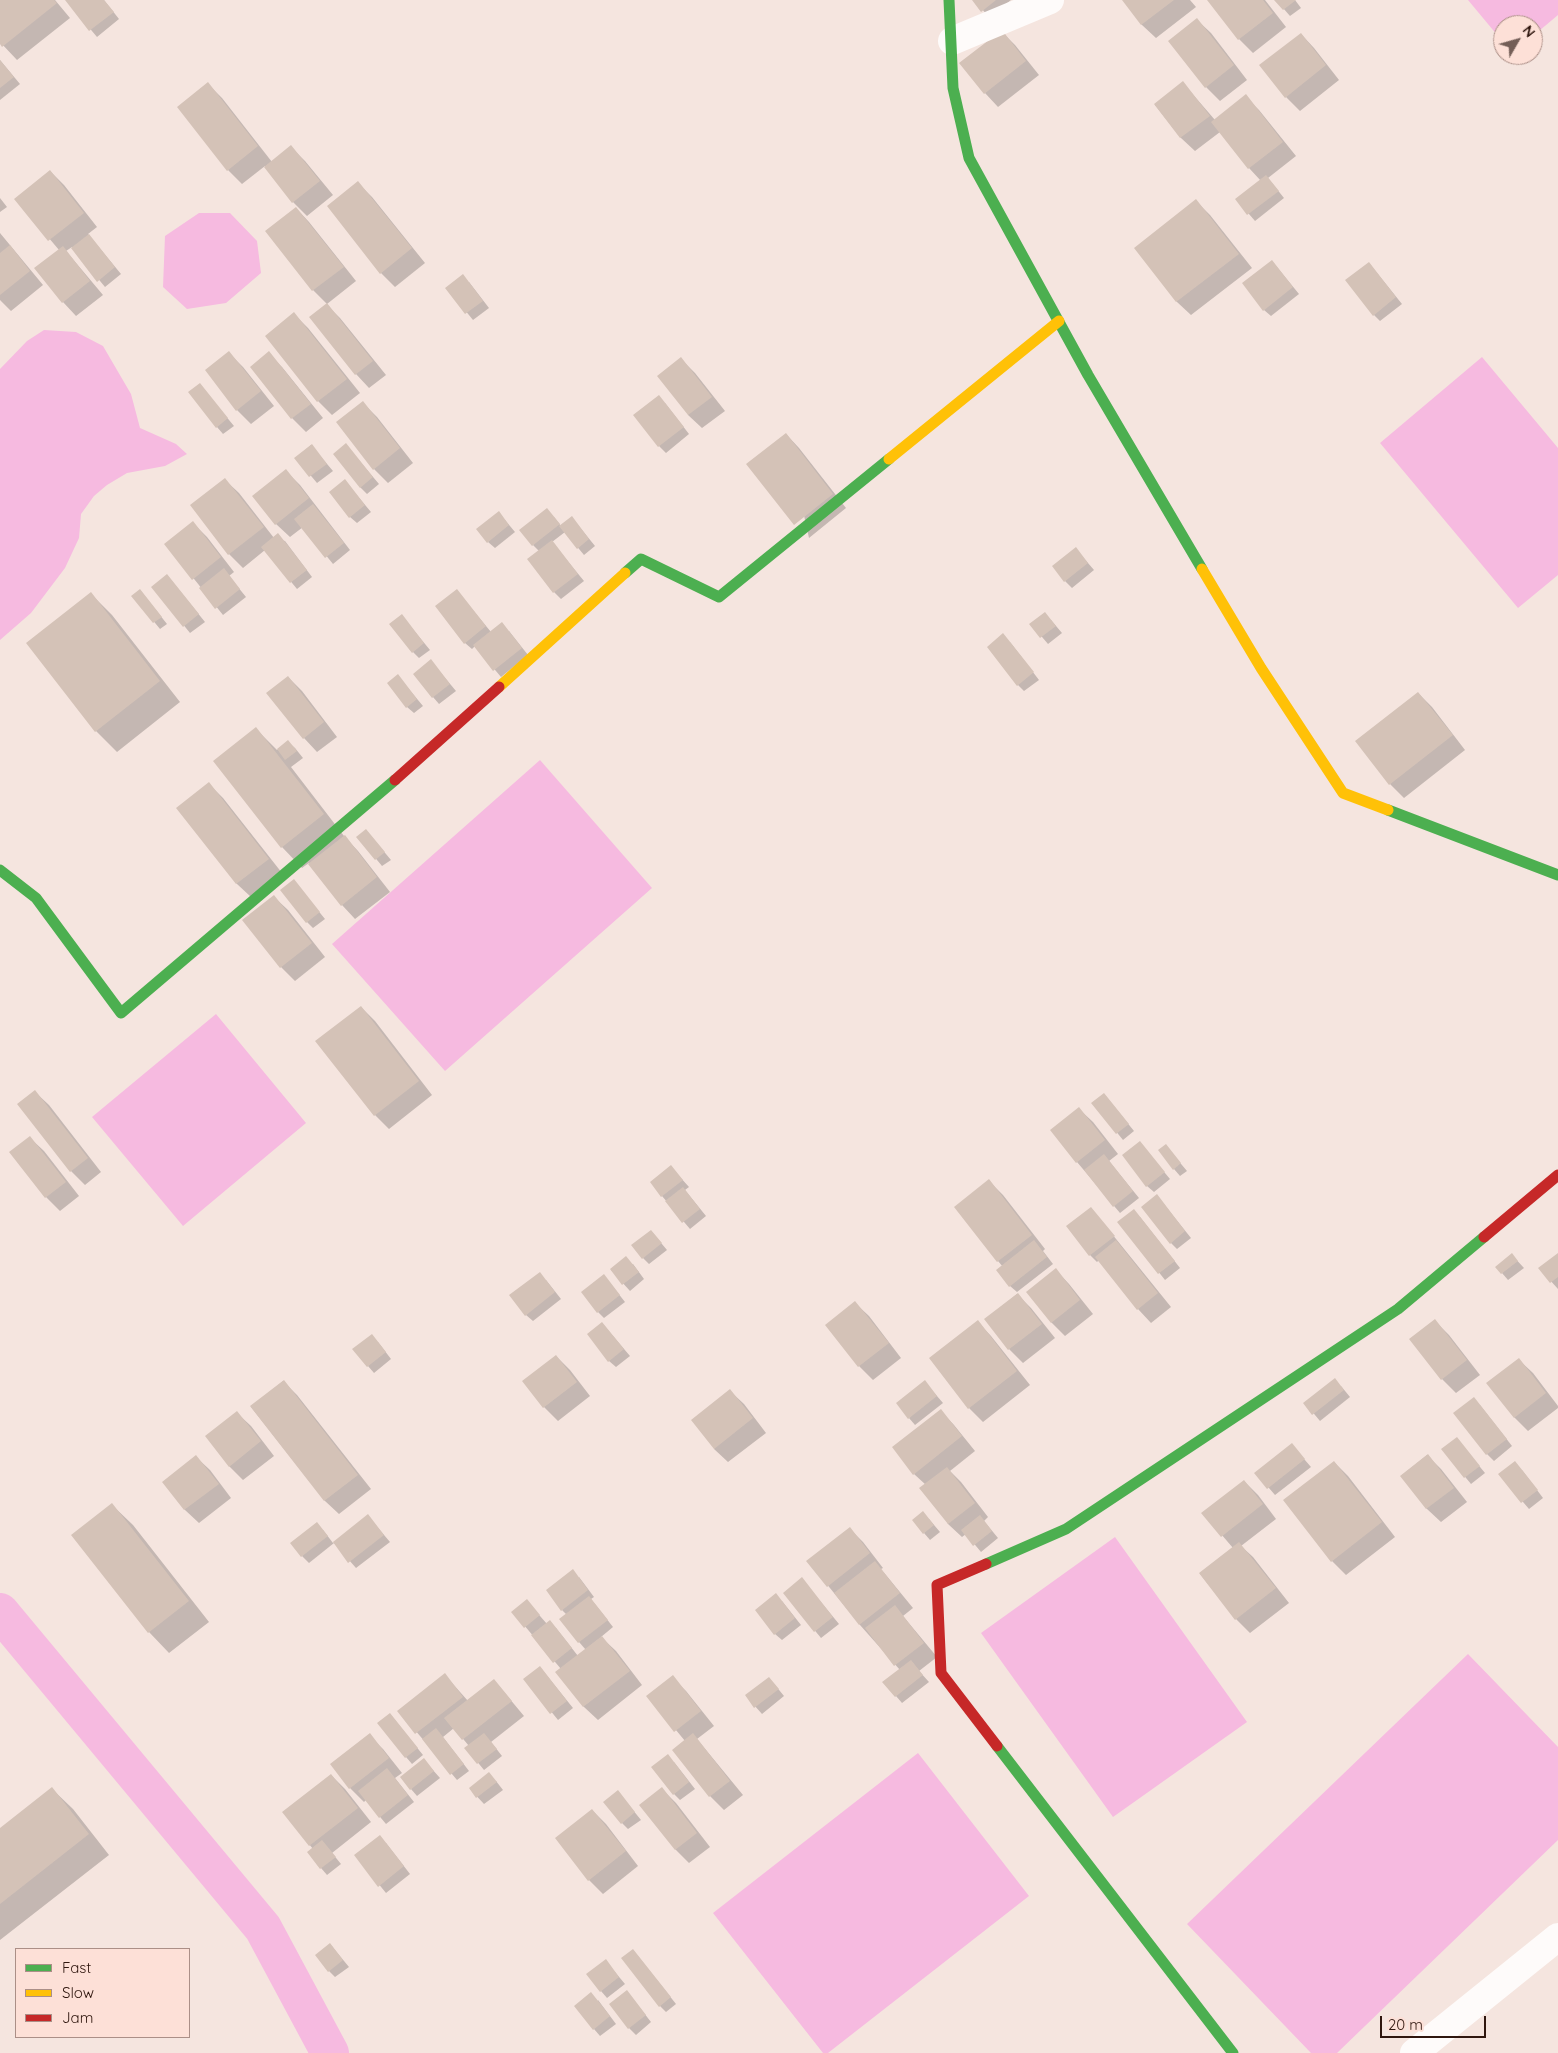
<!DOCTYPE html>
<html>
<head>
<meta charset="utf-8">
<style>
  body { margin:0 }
  #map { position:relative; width:1558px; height:2053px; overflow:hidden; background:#f5e5df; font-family:Quicksand,sans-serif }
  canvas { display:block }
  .legend { position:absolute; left:15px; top:1948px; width:175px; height:90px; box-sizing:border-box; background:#fde0d7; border:1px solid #ab8f87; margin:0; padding:6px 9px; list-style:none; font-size:15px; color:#2f160e }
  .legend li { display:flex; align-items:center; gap:10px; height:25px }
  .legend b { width:25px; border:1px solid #ab8f87 }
  .north { position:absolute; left:1493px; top:15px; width:50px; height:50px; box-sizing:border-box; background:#fde0d7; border:1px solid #ab8f87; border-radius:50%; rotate:52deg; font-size:14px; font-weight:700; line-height:20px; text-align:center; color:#2f160e }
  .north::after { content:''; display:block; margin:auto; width:18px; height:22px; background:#745e57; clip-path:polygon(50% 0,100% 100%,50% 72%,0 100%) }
  .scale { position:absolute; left:1380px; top:2016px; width:106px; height:22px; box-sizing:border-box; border:2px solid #2f160e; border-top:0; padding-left:6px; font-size:15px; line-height:18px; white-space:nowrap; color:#2f160e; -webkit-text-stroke:4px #fde0d7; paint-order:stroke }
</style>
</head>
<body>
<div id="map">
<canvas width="1558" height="2053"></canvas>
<ul class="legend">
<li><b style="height:6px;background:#4caf50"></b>Fast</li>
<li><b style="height:6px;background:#ffc107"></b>Slow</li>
<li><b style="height:6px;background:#c62828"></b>Jam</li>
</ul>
<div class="north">N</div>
<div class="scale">20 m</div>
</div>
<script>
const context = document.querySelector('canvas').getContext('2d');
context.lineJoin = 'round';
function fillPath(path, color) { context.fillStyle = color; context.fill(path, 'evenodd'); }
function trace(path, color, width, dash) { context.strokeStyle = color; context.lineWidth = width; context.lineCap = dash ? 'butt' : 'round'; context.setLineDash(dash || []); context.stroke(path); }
fillPath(new Path2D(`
  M1468,0H1558V15L1533,36V25H1503V42Z
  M199,213H230L257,241L261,273L226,303L187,309L163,287L165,236Z
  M44,330L76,332L103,346L131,394L140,428L176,444L187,454L165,466L127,473L107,485L94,496L81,514L79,538L65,568L31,613L0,640V369L27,341Z
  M1482,357L1558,448V575L1518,608L1380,443Z
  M540,760L652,888L445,1071L332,944Z
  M216,1014L306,1123L183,1226L92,1117Z
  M1115,1537L1247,1722L1113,1817L981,1633Z
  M1468,1654L1558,1747V1840L1337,2053H1311L1187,1924Z
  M918,1753L1029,1896L828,2053H823L713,1913Z`), '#f6bae0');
fillPath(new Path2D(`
  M0,0H55L70,18L17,60L0,42Z
  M66,0H104L119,19L97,37Z
  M974,0H1011L989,17Z
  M1123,0H1190L1196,7L1156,38L1142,25Z
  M1209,0H1265L1286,27L1253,53L1239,39Z
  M1276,0H1295L1301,8L1290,16Z
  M1197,20L1211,33L1247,80L1220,101L1206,87Z
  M1002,32L1015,45L1039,75L998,107L985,93Z
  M1301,34L1314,48L1339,80L1300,111L1286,97Z
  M0,60L20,84L0,100Z
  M1183,83L1215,120L1245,96L1259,110L1296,156L1268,178L1284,198L1255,221L1237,200L1261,181L1249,168L1220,132L1195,151L1181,138L1155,105Z
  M208,84L222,98L272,162L291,147L305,161L333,195L307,216L293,202L265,166L242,184L228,170L179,107Z
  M50,171L64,185L97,227L88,234L121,274L105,287L72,247L66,251L103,295L76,316L63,302L59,250L16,199Z
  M358,183L372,197L425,263L395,287L381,273Z
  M0,198L7,207L0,212Z
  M1196,201L1210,215L1252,268L1191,315L1177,302L1136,248Z
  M296,208L309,222L356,281L327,304L313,290L266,231Z
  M0,233L43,285L11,311L0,300Z
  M1272,261L1299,294L1271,316L1264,310Z
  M1369,263L1402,304L1380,321L1374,315Z
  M469,282L489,308L473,320L447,288Z
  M327,305L340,318L386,375L369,388L356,374Z
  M294,314L308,328L360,393L332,415L318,401L267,336Z
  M229,353L243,367L274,406L251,424L237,410Z
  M268,353L282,367L323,418L306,432L292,418L252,367Z
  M681,359L695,373L725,411L702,428L688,415Z
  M200,385L234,426L223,434L217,427Z
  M363,403L377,417L413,463L388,483L374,469Z
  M665,403L689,434L666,453L659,446Z
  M786,434L799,448L846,508L809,538Z
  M311,445L333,471L317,483L296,458Z
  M346,445L379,484L367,494L360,487Z
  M286,471L300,485L350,550L333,564L303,527L290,537L276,524Z
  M225,480L239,493L274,538L285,541L312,577L297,589L265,550L243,568L229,554Z
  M345,481L371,512L357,523L350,517Z
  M554,517L561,526L578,525L595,546L584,555L565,532L552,542L584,581L561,599L554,592L539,551L533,545Z
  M505,520L515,532L495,548L488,542Z
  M193,523L207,537L234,572L229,576L246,597L223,615L166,544Z
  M1076,549L1094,570L1072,588L1065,581Z
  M167,575L205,622L190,633L153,587Z
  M140,590L167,624L160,629L133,596Z
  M457,591L491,632L509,631L528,655L501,677L475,646L472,649L465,643Z
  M91,594L112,615L180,702L117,752L96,731Z
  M402,616L430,650L419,658L413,652Z
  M1051,620L1062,633L1048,644L1031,624Z
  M1010,642L1039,680L1024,691L1018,685Z
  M431,661L456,691L439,704L433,697Z
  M398,676L423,706L414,713L407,707Z
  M288,677L302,691L337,737L317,752L304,738Z
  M1418,693L1432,707L1465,750L1404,798L1390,784Z
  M256,729L277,750L288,742L295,748L303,758L291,767L344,836L358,851L390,892L355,919L342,905L309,863L302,868L282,847Z
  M209,784L223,798L282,873L251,897L237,884L178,808Z
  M366,830L391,860L382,866L358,837Z
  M294,881L325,919L313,928L307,922Z
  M274,897L288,910L325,957L295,981L281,967Z
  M361,1007L375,1021L432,1095L389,1129L375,1115L317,1042Z
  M35,1092L49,1105L101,1172L85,1185L71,1171Z
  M1104,1094L1134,1131L1123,1140L1093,1103Z
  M1079,1109L1093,1122L1118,1154L1109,1161L1139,1198L1120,1213L1077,1162Z
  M30,1138L44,1151L79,1196L60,1211L46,1197L11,1153Z
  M1140,1143L1170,1179L1154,1192L1147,1186Z
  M1166,1146L1187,1171L1180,1176L1174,1169Z
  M671,1167L689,1187L685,1190L706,1216L690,1229L662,1196Z
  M989,1181L1003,1195L1045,1249L1043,1251L1053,1264L1017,1292L1010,1286L1003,1267L998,1261Z
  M1163,1203L1191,1238L1177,1249L1171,1243Z
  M1091,1208L1171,1307L1151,1323L1138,1309L1099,1260L1097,1262L1090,1255L1068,1226Z
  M1140,1217L1180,1268L1165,1280L1119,1222Z
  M651,1231L667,1250L649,1264L643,1258Z
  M1512,1255L1524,1268L1508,1280L1502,1273Z
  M1558,1255V1289L1540,1269Z
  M633,1264L644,1279L630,1291L611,1270Z
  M1056,1270L1069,1284L1093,1314L1065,1336L1051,1322Z
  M546,1280L561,1299L533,1321L526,1315Z
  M610,1283L625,1302L604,1318L598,1312Z
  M1017,1294L1031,1308L1055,1338L1023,1363L1009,1349L986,1319Z
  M855,1303L869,1316L901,1358L873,1380L859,1366L827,1325Z
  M1435,1321L1449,1335L1480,1375L1456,1393L1442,1379L1411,1339Z
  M978,1322L991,1336L1030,1385L983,1422L969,1408L931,1359Z
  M602,1323L630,1356L616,1367L609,1361Z
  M378,1342L391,1359L374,1373L368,1366Z
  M556,1356L570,1370L590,1396L558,1421L544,1407L524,1382Z
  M1519,1360L1533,1373L1558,1406V1408L1528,1431L1514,1417Z
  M283,1381L297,1395L371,1489L339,1514L325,1501L251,1407Z
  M1341,1386L1350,1397L1320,1421L1305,1403Z
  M931,1389L943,1403L915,1425L909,1418Z
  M730,1391L744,1404L766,1433L728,1462L714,1449Z
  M1480,1405L1512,1446L1494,1461L1487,1454Z
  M941,1411L954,1425L975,1451L950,1471L961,1482L988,1517L984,1521L998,1538L981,1552L966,1534L962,1537L948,1524L926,1485L914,1474Z
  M237,1413L251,1426L274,1456L243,1480L229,1466Z
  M1457,1439L1485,1473L1471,1484L1443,1450Z
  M1292,1445L1311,1467L1275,1495L1256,1473Z
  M1427,1455L1441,1469L1467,1502L1441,1522L1427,1509L1401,1476Z
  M196,1457L210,1470L231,1498L199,1523L185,1510L164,1482Z
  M1334,1462L1348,1476L1395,1537L1346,1575L1332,1561Z
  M1522,1470L1543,1498L1529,1509L1500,1475Z
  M1244,1481L1258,1495L1276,1519L1241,1546L1253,1557L1289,1603L1250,1633L1236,1619L1200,1574L1233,1548L1203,1513Z
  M112,1505L133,1525L209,1622L169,1653L149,1632Z
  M368,1516L390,1542L356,1568L334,1543L309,1563L302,1556L323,1530L333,1543Z
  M929,1519L940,1532L930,1540L924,1533Z
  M850,1529L863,1542L883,1568L881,1569L913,1608L903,1616L937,1657L919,1671L929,1682L902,1703L884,1682L900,1670L860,1625L808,1561Z
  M579,1577L594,1597L591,1599L613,1627L601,1637L616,1651L642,1685L598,1720L584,1707L557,1672L561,1669L513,1612L527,1601L547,1624L556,1628L578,1656L586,1650L579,1642L567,1615L562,1610Z
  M802,1579L839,1624L821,1638L784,1593Z
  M782,1601L801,1625L782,1640L775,1634Z
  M540,1667L573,1708L558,1720L525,1679Z
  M445,1675L468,1701L494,1680L524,1716L491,1742L502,1756L484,1770L466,1748L469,1746L454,1728L443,1737L469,1771L457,1780L399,1711Z
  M672,1677L686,1691L714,1726L697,1739L743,1795L724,1810L710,1796L673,1750L685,1741L648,1696Z
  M775,1685L784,1696L762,1714L746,1696Z
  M390,1714L423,1755L412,1764L406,1757Z
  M369,1735L383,1749L402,1773L395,1778L414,1802L386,1824L366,1800L364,1802L350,1788L332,1765Z
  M424,1760L440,1778L417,1796L411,1789Z
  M674,1762L695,1789L680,1800L674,1794Z
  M331,1775L345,1789L371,1822L332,1853L341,1864L327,1875L321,1868L313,1849L284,1813Z
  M496,1781L503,1790L484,1804L470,1789Z
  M52,1789L73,1809L109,1855L0,1940V1829Z
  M662,1789L676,1803L710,1847L689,1863L676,1850L641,1805Z
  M624,1799L641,1820L628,1829L622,1823Z
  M592,1810L606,1824L638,1866L603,1894L589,1880Z
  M386,1843L410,1874L386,1893L355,1855Z
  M330,1944L349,1967L335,1977L329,1971Z
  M633,1950L676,2004L666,2012L660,2006Z
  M605,1960L625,1984L607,1998L601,1991Z
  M633,1999L651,2022L636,2035L629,2028Z
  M598,2000L616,2024L600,2036L594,2029Z`), '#0003');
trace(new Path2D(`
  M0,1612L263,1928L330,2053`), '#f6bae0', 38);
fillPath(new Path2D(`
  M0,0H54L57,3L2,47L0,44Z
  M65,0H104L114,12L89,31Z
  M972,0H996L981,12Z
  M1122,0H1174L1141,25Z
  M1207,0H1263L1273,13L1238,40Z
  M1274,0H1296L1283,10Z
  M1197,18L1234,65L1205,88L1168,41Z
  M1002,30L1026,61L984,94L959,63Z
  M1301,33L1326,65L1285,98L1259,65Z
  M0,60L14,77L0,88Z
  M1183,81L1210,116L1180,138L1154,104Z
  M208,82L258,146L227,171L177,107Z
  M1246,94L1283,142L1248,169L1211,122Z
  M291,145L320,181L292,203L264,167Z
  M50,170L84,213L48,241L14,199Z
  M1266,175L1279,191L1247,215L1235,199Z
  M358,181L412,248L380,274L327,206Z
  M1196,199L1239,254L1176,302L1134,248Z
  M296,207L344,267L312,291L265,231Z
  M89,234L115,267L97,282L71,248Z
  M10,245L30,271L0,295V253Z
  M63,246L90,281L62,303L34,268Z
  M1272,260L1293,287L1263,311L1242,283Z
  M1369,262L1396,297L1373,316L1345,280Z
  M463,274L483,301L465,314L445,288Z
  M327,303L373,361L355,375L309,317Z
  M294,312L347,379L317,402L265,336Z
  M229,351L261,391L236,411L205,370Z
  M269,351L311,404L291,419L250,367Z
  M681,357L712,397L688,415L657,376Z
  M200,383L228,418L216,428L188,392Z
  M659,395L684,427L658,447L633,415Z
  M363,401L400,448L373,470L336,422Z
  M786,433L833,494L794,525L746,464Z
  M346,443L373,477L360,488L333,454Z
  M312,444L327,464L309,477L294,458Z
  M286,469L309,498L275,525L252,496Z
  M225,478L264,527L228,555L190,505Z
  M345,479L365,505L349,518L329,492Z
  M313,504L344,543L325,558L294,519Z
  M547,508L560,524L532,546L519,530Z
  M499,511L509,525L487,543L476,529Z
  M572,516L589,539L577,549L559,526Z
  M193,521L221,557L192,580L164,544Z
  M278,533L307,570L290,583L261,547Z
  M552,540L578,574L553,593L527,559Z
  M1076,547L1088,563L1064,582L1052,566Z
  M224,568L240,589L215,609L199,588Z
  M167,574L199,614L183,627L151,587Z
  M140,589L162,617L153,623L131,596Z
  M457,589L486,626L464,644L435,606Z
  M91,592L160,681L95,732L26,643Z
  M1045,612L1056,626L1040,638L1029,624Z
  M402,614L424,643L412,653L389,624Z
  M502,622L522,648L493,671L473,645Z
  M1003,633L1034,672L1017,686L987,647Z
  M431,659L450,684L432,698L413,674Z
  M398,674L417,699L406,708L387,683Z
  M288,676L324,722L303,739L266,693Z
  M1418,692L1453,735L1389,785L1355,741Z
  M256,727L324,814L281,848L213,761Z
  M288,740L297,751L285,760L277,749Z
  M209,782L269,859L236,884L176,808Z
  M366,829L385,852L375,860L356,837Z
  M345,835L377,877L341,906L308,864Z
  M294,879L320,912L306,923L280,890Z
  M274,895L312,943L280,968L242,920Z
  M361,1006L419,1081L374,1116L315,1041Z
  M35,1090L88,1158L70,1172L17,1104Z
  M1104,1093L1129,1124L1116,1134L1091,1103Z
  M1079,1107L1105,1140L1076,1163L1050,1130Z
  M30,1136L66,1182L45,1198L9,1152Z
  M1140,1141L1165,1172L1146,1187L1122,1155Z
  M1166,1144L1181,1163L1173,1170L1158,1150Z
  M1104,1154L1133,1191L1113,1207L1084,1170Z
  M671,1165L683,1180L661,1197L650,1182Z
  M989,1179L1032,1235L997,1262L954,1207Z
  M683,1187L700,1209L682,1223L665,1201Z
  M1157,1194L1185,1231L1170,1244L1141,1207Z
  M1091,1207L1115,1236L1089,1256L1066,1226Z
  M1134,1209L1175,1261L1158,1274L1117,1222Z
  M651,1230L662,1243L642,1259L631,1245Z
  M1034,1240L1047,1257L1009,1287L996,1270Z
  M1116,1240L1158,1293L1137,1310L1095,1257Z
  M1512,1253L1518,1261L1501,1274L1495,1267Z
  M1558,1253V1277L1550,1283L1538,1268Z
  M626,1256L639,1272L622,1285L610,1269Z
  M1056,1268L1080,1300L1051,1323L1026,1292Z
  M540,1272L555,1292L525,1316L509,1295Z
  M604,1274L620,1295L597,1313L581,1292Z
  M1018,1293L1042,1324L1008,1350L984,1319Z
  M855,1301L889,1343L858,1367L825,1325Z
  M1435,1319L1467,1360L1441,1380L1409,1339Z
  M978,1320L1017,1371L968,1409L929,1358Z
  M602,1322L624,1349L608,1362L587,1334Z
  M372,1334L386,1352L367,1367L352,1349Z
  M556,1355L577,1382L543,1408L522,1381Z
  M1519,1358L1546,1393L1514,1418L1486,1383Z
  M1335,1378L1344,1390L1312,1415L1303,1403Z
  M284,1380L358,1475L324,1501L250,1406Z
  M925,1380L937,1396L908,1419L896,1403Z
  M730,1389L753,1418L714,1449L691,1420Z
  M1474,1397L1507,1439L1486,1455L1453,1413Z
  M941,1409L962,1436L913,1475L892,1447Z
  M237,1411L261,1441L229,1467L205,1436Z
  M1457,1437L1480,1466L1464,1478L1441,1449Z
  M1292,1443L1305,1459L1267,1489L1254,1473Z
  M1428,1454L1454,1488L1426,1509L1400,1476Z
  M196,1455L219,1484L184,1510L162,1482Z
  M1334,1461L1382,1522L1331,1562L1283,1500Z
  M1515,1461L1538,1490L1521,1503L1498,1474Z
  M947,1467L975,1503L948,1524L919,1488Z
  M1244,1480L1263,1504L1221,1537L1201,1513Z
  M112,1503L189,1601L148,1633L71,1535Z
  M923,1511L934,1525L923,1534L912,1520Z
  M368,1514L384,1535L348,1563L333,1542Z
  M980,1515L992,1531L973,1546L961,1530Z
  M317,1522L328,1536L301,1557L290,1543Z
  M850,1527L870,1553L827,1587L806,1561Z
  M1239,1542L1276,1588L1235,1620L1199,1573Z
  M875,1561L900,1593L859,1625L834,1593Z
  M573,1569L588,1590L561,1611L546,1590Z
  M802,1577L833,1617L814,1632L783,1593Z
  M776,1593L795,1618L774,1635L755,1610Z
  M589,1596L608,1620L578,1643L559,1619Z
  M527,1599L540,1615L524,1628L511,1612Z
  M895,1605L924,1643L894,1666L865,1628Z
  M550,1620L572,1648L553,1663L531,1635Z
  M602,1636L630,1671L583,1707L555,1672Z
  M911,1660L923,1675L895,1697L882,1682Z
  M540,1666L567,1701L550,1714L523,1679Z
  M445,1673L463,1697L415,1734L397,1711Z
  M673,1675L701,1711L674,1732L646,1696Z
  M769,1677L779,1689L754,1708L745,1695Z
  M494,1679L512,1701L462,1740L444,1718Z
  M390,1713L418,1748L405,1758L377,1723Z
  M436,1728L464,1764L450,1775L422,1739Z
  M370,1733L389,1758L349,1789L330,1764Z
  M484,1733L497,1749L477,1764L464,1748Z
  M693,1733L730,1781L709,1797L672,1750Z
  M668,1754L689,1782L673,1795L651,1767Z
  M424,1758L434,1771L410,1790L400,1777Z
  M387,1768L408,1795L379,1818L358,1791Z
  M489,1772L497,1782L476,1798L469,1788Z
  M331,1774L358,1808L309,1846L282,1812Z
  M52,1787L89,1834L0,1904V1828Z
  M662,1787L697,1833L675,1850L639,1805Z
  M618,1790L635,1812L621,1824L603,1802Z
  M592,1809L626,1851L588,1881L555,1838Z
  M380,1835L404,1866L378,1887L354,1855Z
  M322,1840L336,1857L320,1869L307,1852Z
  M330,1943L343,1960L328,1972L315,1955Z
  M633,1949L671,1997L659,2007L621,1958Z
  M606,1959L619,1977L600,1992L586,1974Z
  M627,1990L646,2015L628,2029L609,2004Z
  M591,1992L610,2016L593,2030L574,2006Z`), '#d4c2b7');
trace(new Path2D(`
  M952,41L1050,0
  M1414,2053L1558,1937`), '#fefbfa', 28);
trace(new Path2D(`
  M949,0L953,88L969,158L1088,375L1202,569
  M625,573L641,559L719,597L889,459
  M1388,810L1558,875
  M0,870L36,898L121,1013L395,780
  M986,1564L1066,1529L1398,1309L1484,1237
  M997,1746L1233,2053`), '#4caf50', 11);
trace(new Path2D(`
  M889,459L1059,321
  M1202,569L1261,668L1343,793L1388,810
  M499,687L625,573`), '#ffc107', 11);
trace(new Path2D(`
  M395,780L499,687
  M1484,1237L1558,1175
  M986,1564L937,1585L941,1673L997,1746`), '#c62828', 11);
</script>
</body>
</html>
